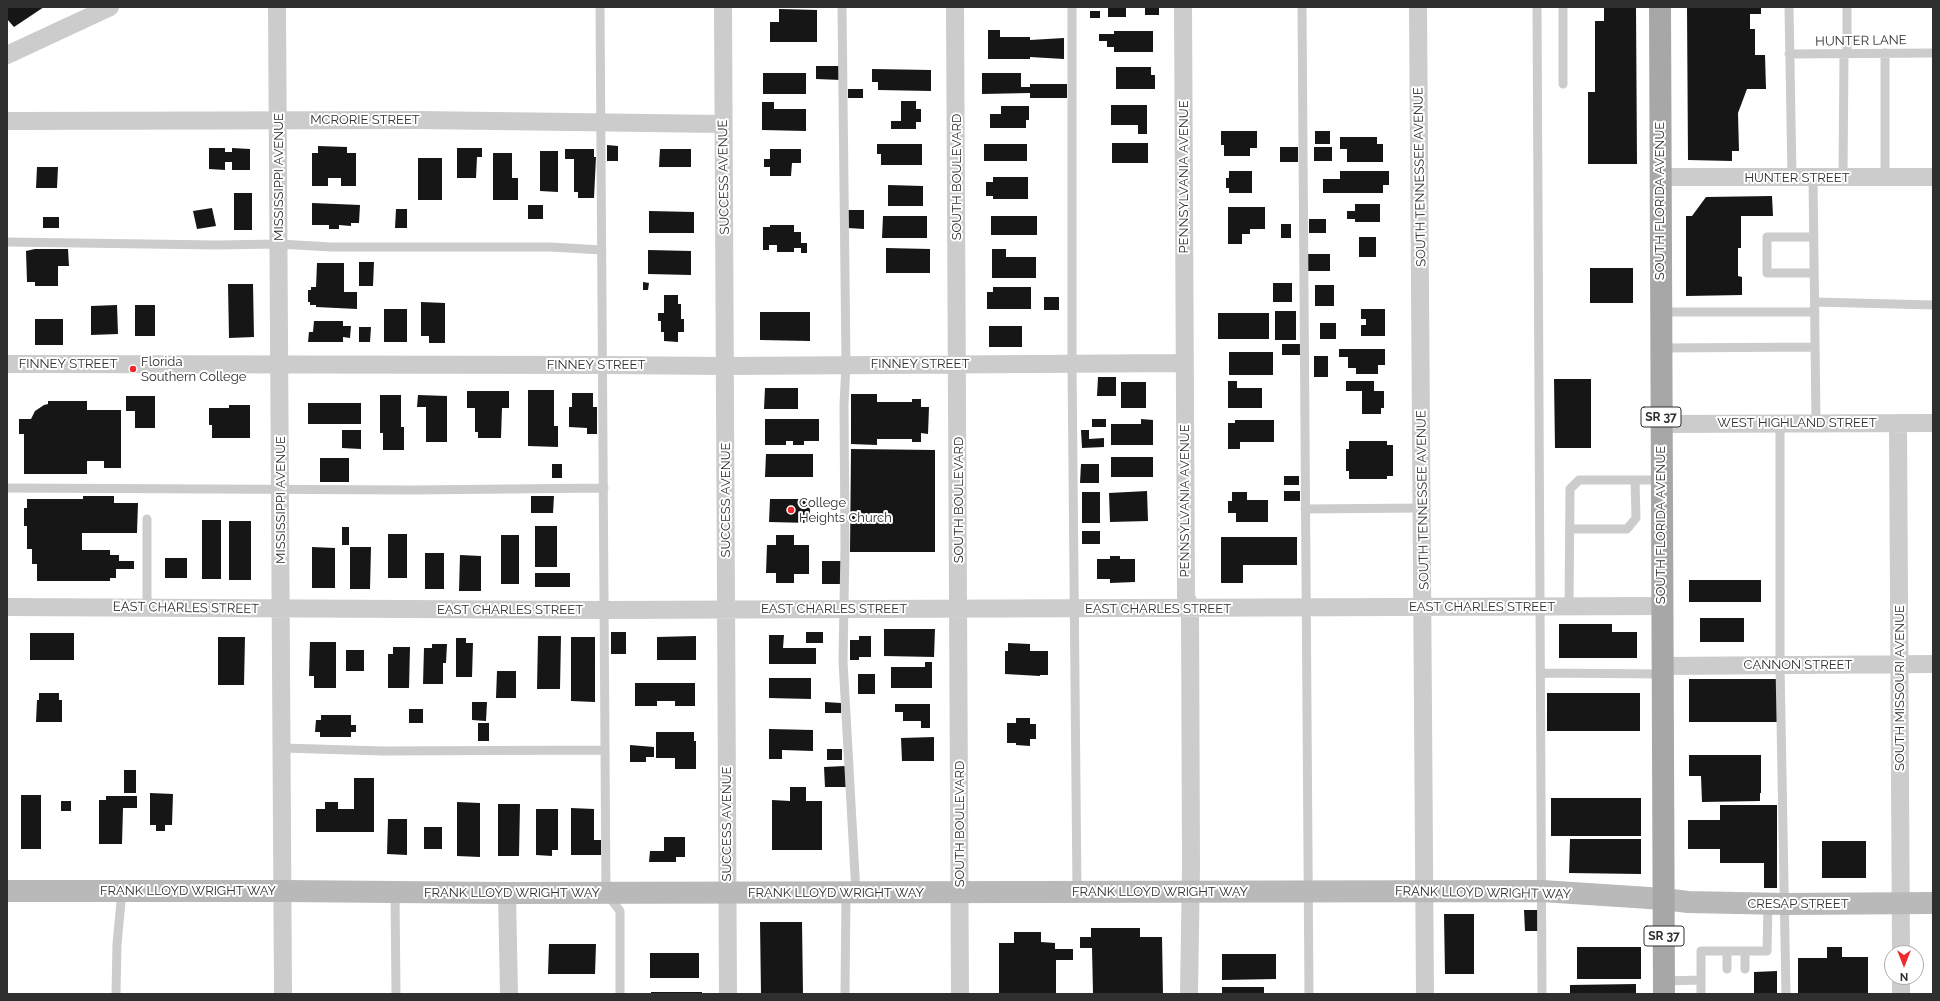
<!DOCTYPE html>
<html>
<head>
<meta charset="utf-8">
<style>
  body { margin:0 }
  #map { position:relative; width:1940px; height:1001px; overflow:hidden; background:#fff; font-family:Raleway,sans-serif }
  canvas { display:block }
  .frame { position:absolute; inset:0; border:8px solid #2f2f2f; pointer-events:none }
  .north { position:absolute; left:1884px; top:945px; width:40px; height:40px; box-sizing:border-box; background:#fff; border:1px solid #acacac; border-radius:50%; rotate:180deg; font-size:11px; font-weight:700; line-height:16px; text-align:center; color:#2f2f2f }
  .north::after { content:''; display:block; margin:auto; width:14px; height:18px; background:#ee2a2e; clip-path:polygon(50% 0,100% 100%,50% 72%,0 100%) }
</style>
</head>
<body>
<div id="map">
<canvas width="1940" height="1001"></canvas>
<div class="frame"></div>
<div class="north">N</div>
</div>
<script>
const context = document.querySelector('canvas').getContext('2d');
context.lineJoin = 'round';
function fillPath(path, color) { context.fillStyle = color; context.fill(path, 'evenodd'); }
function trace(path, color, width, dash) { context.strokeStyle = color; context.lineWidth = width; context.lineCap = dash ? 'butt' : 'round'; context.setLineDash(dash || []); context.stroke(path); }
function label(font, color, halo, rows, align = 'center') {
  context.font = font + ' Raleway,sans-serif'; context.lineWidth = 4; context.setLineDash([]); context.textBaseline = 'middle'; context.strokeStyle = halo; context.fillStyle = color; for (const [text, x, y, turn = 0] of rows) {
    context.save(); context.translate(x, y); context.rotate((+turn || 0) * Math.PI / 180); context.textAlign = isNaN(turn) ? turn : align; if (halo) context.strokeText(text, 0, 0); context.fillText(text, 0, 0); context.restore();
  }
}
fillPath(new Path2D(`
  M7,7H44L14,27L7,19Z
  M1108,7H1126V17H1108Z
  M1145,7H1159V15H1145Z
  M1604,7H1636L1637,164H1588V92H1595V21H1604Z
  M1687,7H1761V14H1750V29H1755V55H1765L1766,89H1747L1738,113L1739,151H1732V161L1688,160Z
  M779,9L817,10V42H770V22H779Z
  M1090,11H1100V18H1090Z
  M988,30H1000V37H1030V40L1064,38V59L1030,57V59H988Z
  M1114,31H1153V52H1114V47H1107V41H1099V34H1114Z
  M816,66H841V80L816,79Z
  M1116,67H1151V75H1155V89H1116Z
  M872,69L931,70V91L878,90V82H872Z
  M763,73H806V94H763Z
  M982,73H1021V87H1030V84H1067V98H1030V93L982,94Z
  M848,89H863V98H848Z
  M901,101H916V109H921V122H916V129H891V121H901Z
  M762,102H774V109H806V131L762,130Z
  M1111,105H1147V134H1138V125H1111Z
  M1001,106H1029V120H1026V128H990V114H1001Z
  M1221,131H1257V148H1250V156H1224V145H1221Z
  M1315,131H1330V144H1315Z
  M1340,137H1377V144H1383V162H1347V149H1340Z
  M1112,143H1148V163H1112Z
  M877,144H922V165H881V154H877Z
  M984,144H1027V161H984Z
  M607,145L618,146V161H607Z
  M318,146L347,147V153H356V186H341V178H328V186H312V153H318Z
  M1280,147H1298V162H1280Z
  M1314,147H1332V161H1314Z
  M209,148H225V152H232V148L250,149V170H232V162H225V170L209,169Z
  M457,148H482V157H477L476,178H457Z
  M565,149H594V157H596L594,198H578V192H574V159H565Z
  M660,149H691V167H659Z
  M770,149H801V163H792L791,176H770V167H764V159H770Z
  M540,151H558V192L540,191Z
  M493,153H512V178H518V200H493Z
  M418,158H442V200H418Z
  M37,167H58L57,188H36Z
  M1229,171H1252V193H1229V188H1226V178H1229Z
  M1340,171H1389V185H1383V193H1323V179H1340Z
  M993,177H1028V199H993V196H986V182H993Z
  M888,185L923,186V206H888Z
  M234,193H252V230H234Z
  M1772,196L1773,216H1741V248H1738V276L1742,277V295L1686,296V216H1692L1706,197Z
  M312,203L360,205L359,223H351V226L339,225V229H329V225H312Z
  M1355,204H1380V222H1355V219H1347V211H1355Z
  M528,205H543V219H528Z
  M1228,207H1265V229H1250V234H1242V244H1228Z
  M212,208L216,226L197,229L193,211Z
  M396,209H407V228H395Z
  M848,210H864V229L848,228Z
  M649,211L694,212V233H649Z
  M883,216H927V238H882Z
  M991,216H1037V235H991Z
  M43,217H59V228H43Z
  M1309,219H1326V233H1309Z
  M1281,224H1291V238H1281Z
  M770,225H794V232H801V243H807V253H801V248H794V252H777V245H769V250H763V227H770Z
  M1359,237H1376V257H1359Z
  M886,248L930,249V273H886Z
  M35,249H68L69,266H58V286H35V282H27L26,251Z
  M992,249H1006V257H1036V278H992Z
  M648,250L691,251V275L648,274Z
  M1308,254H1330V271H1308Z
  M359,262H374L373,286H359Z
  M317,263H344V292H357V309L316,307V305H310V302H308V290H311V287H316Z
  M1590,268H1633V303H1590Z
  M643,282L649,283L648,290H643Z
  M1273,283H1292V302H1273Z
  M228,284H253L254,337L229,338Z
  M1315,285H1334V306H1315Z
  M993,287H1031V309H987V292H993Z
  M664,295H678V304H681V319H684V332H678V342L664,341V332H661V321H658V313H664Z
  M1044,297H1059V310H1044Z
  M421,302L445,303V343H429V336H421Z
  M117,305L118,334L91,335V306Z
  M135,305H155V336H135Z
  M384,309H407V342H384Z
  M1361,309H1385V336H1361V325H1366V319H1361Z
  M1275,311H1296V340H1275Z
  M760,312H810V341L760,340Z
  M1218,313H1269V339H1218Z
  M35,319H63V345H35Z
  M314,321H343V326H351L350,338L343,337V342H308L309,332H313Z
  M1320,323H1336V339H1320Z
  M989,326H1022V347H989Z
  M359,327H371L370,342H359Z
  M1282,344H1300V355H1282Z
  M1339,349H1385V365H1378V374H1356V368H1348V357H1339Z
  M1229,352H1273V375H1229Z
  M1314,356H1328V377H1314Z
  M1098,377H1116V396H1097Z
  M1554,379H1591V448H1555Z
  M1228,381H1237V388H1262V408H1228Z
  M1346,381H1374V391H1384V408H1381V414H1362V391H1346Z
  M1121,382H1146V408H1121Z
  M765,388H798V409H764Z
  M528,390H554V426H558V447L528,446Z
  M467,391H509V408H502L501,438H478V432H475V408H467Z
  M572,393H593V407H597V434H587V428L569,427V407H572Z
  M851,394H877V402H912V399H921V407H929L928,434L921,433V442H912V439H877V445L851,444Z
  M380,395H401V427H404V450H383V433H380Z
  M418,395L447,396V442H426V407H417Z
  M126,396H155V428H135V411H126Z
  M48,401H87V410H121V468H104V461H87V474H24V434H19V419H31L35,411L44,405L48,404Z
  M308,403H361V424H308Z
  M229,405H250V438H212V425H209V408H229Z
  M765,419H819V441H804V445H793V441H786V445H765Z
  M1092,419H1106V427H1092Z
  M1141,419L1153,420V445H1111V424H1141Z
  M1235,420H1274V442H1240V449H1228V423H1235Z
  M342,430H361V449L342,448Z
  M1081,430H1089V439L1104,438V447L1082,448Z
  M1349,441H1387V445H1393V476H1387V479H1349V471H1346V449H1349Z
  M851,449L935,450V552H850Z
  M766,454H813V477H765Z
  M1111,457H1153V477H1111Z
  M320,458H349V482H320Z
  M552,464H562V478H552Z
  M1081,464H1099V483H1080Z
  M1284,476H1299V485H1284Z
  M1147,491L1148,521L1110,522L1109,493Z
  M1284,491H1300V501H1284Z
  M1082,492H1100V523H1082Z
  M1232,492H1247V500H1268V522H1236V513H1228V501H1232Z
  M83,496H114V503H138L137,533H82V550H110V555H119V561H134V569H116V578H110V581H37V564H32V549H27V526H24V508H27V499H83Z
  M531,496H554L553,513H531Z
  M770,499H810V523L769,522Z
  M202,520H221V579H202Z
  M229,521H251V580H229Z
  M535,526H557V567H535Z
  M342,527H349V545H342Z
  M1082,531H1100V544H1082Z
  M388,534H407V578H388Z
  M501,535H519V584H501Z
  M776,535H794V545H809V574H794V583H776V573H766L767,545H776Z
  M1221,537H1297V565H1243V583H1221Z
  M312,547L335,548V588H312Z
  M350,547H371L370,589H350Z
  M425,553H444V589H425Z
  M460,555L481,556V591H459Z
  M1110,556H1120V559H1135V582L1110,583V579H1097V559H1110Z
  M165,558H187V578H165Z
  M822,561H841V584H822Z
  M535,573H570V587H535Z
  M1689,580H1761V602H1689Z
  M1700,618H1744V642H1700Z
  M1559,624H1612V632H1637V658H1559Z
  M884,629H935L934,657L884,656Z
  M611,632H626V654H611Z
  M806,632H823V643H806Z
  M30,633H74V660H30Z
  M769,635H784L783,648H816V664H769Z
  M538,636H561L560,689H537Z
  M696,636V660H657V637Z
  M859,636H871V657H859V660H850V640H859Z
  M218,637H245L244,685H218Z
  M571,637H595V702L571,701Z
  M456,638H466V643H473L472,677H456Z
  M310,642H336V688H314V676H309Z
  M1008,643L1030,644V651H1048V675H1040V676L1005,674V651H1008Z
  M432,644H447L446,663H443V684H423L424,648H432Z
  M393,647H410L409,688H388V654H393Z
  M346,650H364V671H346Z
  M925,662H932V688H891V667H925Z
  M497,671H516V698H496Z
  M858,674H875V694H858Z
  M769,678H811V699L769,698Z
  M1689,679H1777V722H1689Z
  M635,683H695V706H675V701H657V706H635Z
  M39,693H59V700H62V722H36L37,700H39Z
  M1547,693H1640V731H1547Z
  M472,702H487L486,721L472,720Z
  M825,702L841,703V713H825Z
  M895,704H930V728H921V721H903V712H895Z
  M409,709H423V723H409Z
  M321,715H351V725H356V732H351V737H320V732H315L316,720H321Z
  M1016,718H1030V724H1036V739H1030V746L1016,745V743H1007V723H1016Z
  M478,723H489V741H478Z
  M769,729L813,730V751L782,750V759H769Z
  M656,732H694V741H696V769H675V758H656Z
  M934,737V761H902L901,738Z
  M630,745L654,747V757H646V762H630Z
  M827,749H842V760H827Z
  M1689,755H1761V793H1760V801L1702,802L1701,776H1689Z
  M845,766L846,787H825L824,767Z
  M124,770H136V793H124Z
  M354,778H374V832H316V809H325V802H338V809H354Z
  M790,787H806V801H822V850H772V800L790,801Z
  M150,793L173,794L172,825H165V831H156V825H150Z
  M21,795H41V849H21Z
  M106,796H137V808H123L122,844H99V800H106Z
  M1551,798H1641V836H1551Z
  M61,801H71V811H61Z
  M457,802L480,803V857L457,856Z
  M498,804H520L519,856H498Z
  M1720,805H1777V888H1764V863H1720V849H1688V820H1720Z
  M571,808L594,809V840H601V855H571Z
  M536,809H558V850H552V856L536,855Z
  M388,819H407V855L387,854Z
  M424,827H442V849H424Z
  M664,837H685V857H676V862H649L650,851H664Z
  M1570,839H1641V874L1569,873Z
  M1822,841H1866V878H1822Z
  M1524,910H1539V931H1525Z
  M1444,914H1474V974H1445Z
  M760,922H802L803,994H761Z
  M1091,928H1140V937H1162L1163,994H1093L1092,948H1080V937H1091Z
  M1014,932H1041V942L1055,943V949H1073V960H1056V994H999V943H1014Z
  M549,944H596L595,974H548Z
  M1577,947H1641V979H1577Z
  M1827,947H1842V957H1868V994H1798V958H1827Z
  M650,953H699V978H650Z
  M1222,954H1276V979L1222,980Z
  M1777,971V994H1754V972Z
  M1636,984V994H1570V985Z
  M1222,987H1264V994H1222Z
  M651,992H702V994H651Z`), '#161616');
trace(new Path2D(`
  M600,7L606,893L620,911V994
  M842,7L846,364L844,405L845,547L843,661L856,893
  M1072,7V364L1077,892
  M1302,7L1309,994
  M1537,7L1542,994
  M1789,7L1792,177
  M1847,7V54
  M1885,53V177
  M1789,54L1933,53
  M1563,84V7
  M1813,177L1816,423
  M1843,177L1844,54
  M1814,237H1767V273H1814
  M7,242L217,245L279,244L331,247H550L602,250
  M1815,302L1933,305
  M1661,312H1815
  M1661,348L1815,347
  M1780,423V665L1786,994
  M7,488L413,490L604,488
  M1305,509L1423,508
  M147,519V608
  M1570,529H1627L1636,518L1635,480
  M1569,607L1570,489L1579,480H1661
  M1541,673L1663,674
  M283,748L383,751L605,750
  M395,892L396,994
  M1727,969V951H1767L1768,904
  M1745,969V951
  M1664,981L1701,980
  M116,994L117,944L122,891
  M845,994L846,893
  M1701,994V951H1727`), '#ccc', 9);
trace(new Path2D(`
  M277,7L283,994
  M723,7L728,994
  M955,7L960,994
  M1183,7L1186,596L1190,607L1191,867L1189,994
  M1418,7L1425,994
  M7,55L110,7
  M7,121L418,120L723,124
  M1660,177H1933
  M7,364L602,365L725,366L1185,363
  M1898,423L1901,953
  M1661,424L1933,423
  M7,607L605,610L1662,606
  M1663,666L1933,664
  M507,893L509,994
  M1901,977V994`), '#ccc', 18);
trace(new Path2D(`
  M7,891H283L507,893L1542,891L1664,899L1688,902L1785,904L1933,903`), '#b9b9b9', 22);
trace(new Path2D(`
  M1660,7L1664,994`), '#a7a7a7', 22);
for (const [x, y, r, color] of [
  [133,369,4,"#ee2a2e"],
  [791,510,4,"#ee2a2e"]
]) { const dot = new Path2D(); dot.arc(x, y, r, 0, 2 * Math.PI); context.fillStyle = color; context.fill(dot); trace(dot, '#fff', 1.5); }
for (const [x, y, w] of [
  [1661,417,40],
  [1664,936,40]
]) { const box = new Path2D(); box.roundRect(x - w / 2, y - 10, w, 20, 3); context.fillStyle = '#fff'; context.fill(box); trace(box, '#2f2f2f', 1); }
label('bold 12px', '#2f2f2f', null, [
  ["SR 37",1661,417],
  ["SR 37",1664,936]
]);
label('13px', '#2f2f2f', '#fff', [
  ["HUNTER LANE",1861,41,-1],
  ["MCRORIE STREET",365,120],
  ["MISSISSIPPI AVENUE",279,177,-90],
  ["SUCCESS AVENUE",724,177,-91],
  ["SOUTH BOULEVARD",957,177,-90],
  ["PENNSYLVANIA AVENUE",1184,177,-90],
  ["SOUTH TENNESSEE AVENUE",1420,177,-91],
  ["HUNTER STREET",1797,178],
  ["SOUTH FLORIDA AVENUE",1660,201,-90],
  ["FINNEY STREET",68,364],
  ["FINNEY STREET",920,364],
  ["FINNEY STREET",596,365],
  ["WEST HIGHLAND STREET",1797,423],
  ["MISSISSIPPI AVENUE",281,500,-90],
  ["SUCCESS AVENUE",726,500,-90],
  ["SOUTH BOULEVARD",959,500,-90],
  ["SOUTH TENNESSEE AVENUE",1423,500,-91],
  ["PENNSYLVANIA AVENUE",1185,501,-90],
  ["SOUTH FLORIDA AVENUE",1661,525,-90],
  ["EAST CHARLES STREET",1482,607],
  ["EAST CHARLES STREET",186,608,1],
  ["EAST CHARLES STREET",834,609],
  ["EAST CHARLES STREET",1158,609],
  ["EAST CHARLES STREET",510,610],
  ["CANNON STREET",1798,665],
  ["SOUTH MISSOURI AVENUE",1900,688,-90],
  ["SUCCESS AVENUE",727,824,-90],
  ["SOUTH BOULEVARD",960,824,-90],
  ["FRANK LLOYD WRIGHT WAY",188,891],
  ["FRANK LLOYD WRIGHT WAY",1160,892],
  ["FRANK LLOYD WRIGHT WAY",512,893],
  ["FRANK LLOYD WRIGHT WAY",836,893],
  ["FRANK LLOYD WRIGHT WAY",1483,893,1],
  ["CRESAP STREET",1798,904]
]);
label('13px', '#2f2f2f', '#fff', [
  ["Florida",141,362],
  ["Southern College",141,377],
  ["College",799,503],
  ["Heights Church",799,518]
], 'left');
</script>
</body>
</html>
